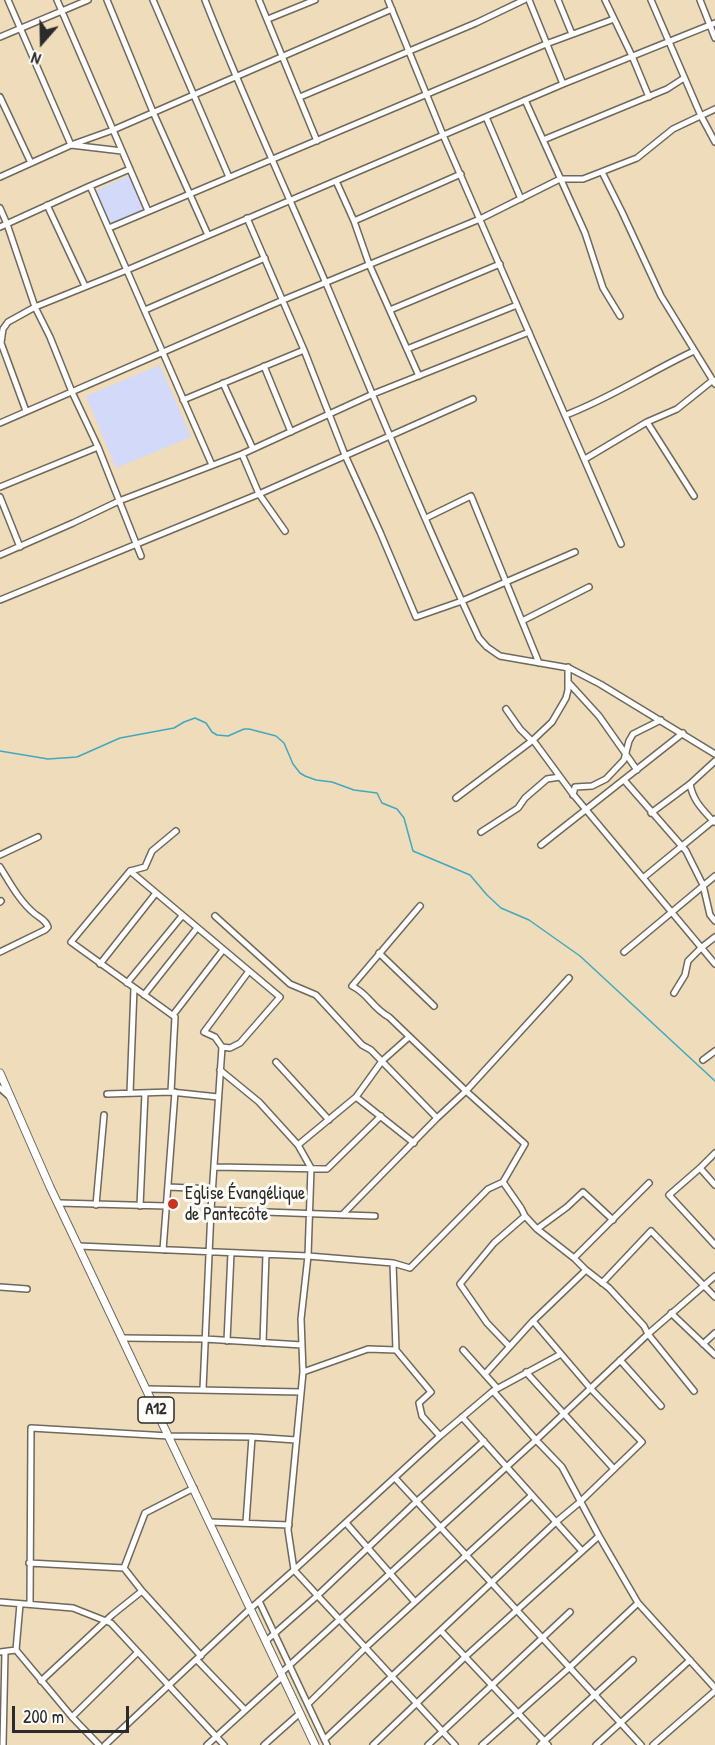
<!DOCTYPE html>
<html>
<head>
<meta charset="utf-8">
<style>
  body { margin:0 }
  #map { position:relative; width:715px; height:1745px; overflow:hidden; background:#eedcba; font-family:"Patrick Hand",sans-serif }
  canvas { display:block }
  .north { position:absolute; left:12px; top:12px; width:60px; height:60px; -webkit-text-stroke:4px #fdfcf7; paint-order:stroke; rotate:200deg; font-size:16px; font-weight:700; line-height:24px; text-align:center; color:#2b2b2b }
  .north::after { content:''; display:block; margin:auto; width:21px; height:27px; background:#2b2b2b; clip-path:polygon(50% 0,100% 100%,50% 72%,0 100%) }
  .scale { position:absolute; left:12px; top:1706px; width:117px; height:27px; box-sizing:border-box; border:3px solid #2b2b2b; border-top:0; padding-left:8px; font-size:18px; line-height:21px; white-space:nowrap; color:#2b2b2b; -webkit-text-stroke:4px #fdfcf7; paint-order:stroke }
</style>
</head>
<body>
<div id="map">
<canvas width="715" height="1745"></canvas>
<div class="north">N</div>
<div class="scale">200 m</div>
</div>
<script>
const context = document.querySelector('canvas').getContext('2d');
context.lineJoin = 'round';
function fillPath(path, color) { context.fillStyle = color; context.fill(path, 'evenodd'); }
function trace(path, color, width, dash) { context.strokeStyle = color; context.lineWidth = width; context.lineCap = dash ? 'butt' : 'round'; context.setLineDash(dash || []); context.stroke(path); }
function label(font, color, halo, rows, align = 'center') {
  context.font = font + ' "Patrick Hand",sans-serif'; context.lineWidth = 6; context.setLineDash([]); context.textBaseline = 'middle'; context.strokeStyle = halo; context.fillStyle = color; for (const [text, x, y, turn = 0] of rows) {
    context.save(); context.translate(x, y); context.rotate((+turn || 0) * Math.PI / 180); context.textAlign = isNaN(turn) ? turn : align; if (halo) context.strokeText(text, 0, 0); context.fillText(text, 0, 0); context.restore();
  }
}
fillPath(new Path2D(`
  M130,175L146,210L111,225L95,191Z
  M160,365L191,437L116,468L86,396Z`), '#d2d9f9');
trace(new Path2D(`
  M0,751L48,759L77,757L120,738L174,728L184,722L195,718L206,723L212,732L217,735L228,736L244,729H249L276,736L284,743L293,764L300,773L305,776L316,780L332,782L354,790L377,793L382,803L397,809L404,818L413,851L470,875L487,895L501,908L529,920L580,956L715,1081`), '#40a9c0', 1.5);
const minor = new Path2D(`
  M8,0L71,145L122,151
  M57,0L148,211
  M107,0L153,112L208,235
  M153,0L229,177
  M205,0C243,97 287,192 328,288C377,405 425,523 479,638L487,647L500,656L569,668L600,684L715,754
  M259,0L317,141
  M388,0L443,135L621,544
  M529,0L563,84
  M558,0L572,34
  M605,0L632,56L649,97
  M651,0L701,116L715,142
  M700,0L715,38
  M268,19L315,0
  M0,37L88,0
  M0,97L31,163
  M300,97L476,23L524,0
  M525,100L585,233L603,288L620,316
  M486,117L521,199
  M543,140L667,89L684,78
  M602,172L622,212L661,296L715,384
  M0,177L71,145L113,130L392,9
  M336,181L354,221L369,264L419,376
  M90,186L212,465
  M47,205L85,286
  M0,208L7,224L35,307L50,337L72,392L98,447L141,556
  M247,218L304,350L345,455L380,532L416,617L462,601L575,552
  M354,221L461,174
  M0,227L90,186L130,169
  M109,228L546,44L614,19
  M145,310L265,258
  M390,310L500,264
  M407,349L517,305
  M264,366L291,432
  M223,383L253,449
  M183,400L304,350
  M26,411L1,343L3,329L8,322L35,307L127,270L563,84L715,23
  M566,415C611,398 651,371 694,351
  M647,422L694,496
  M0,423L283,300L480,219L560,179H583L637,158L673,129L715,109
  M242,454L259,494L285,531
  M585,459L647,422L677,409L713,380
  M0,487L98,447
  M0,497L20,547
  M426,518L471,496L539,663
  M0,555L73,523L119,501L242,454L373,394L529,332
  M0,600L259,494L473,399
  M522,621L589,587
  M568,682L599,716L637,770
  M506,709L520,729L532,741
  M533,740L572,793L715,964
  M624,780L686,851L703,885L710,915L715,921
  M690,784C693,801 703,810 714,822
  M573,795L575,787L592,786L606,779L624,760L629,741L633,734L661,720
  M456,798L533,740L552,722L566,698L568,690V667
  M651,813L690,784L715,761
  M481,832L518,808L525,798L547,779L560,777
  M541,845L683,733
  M0,855L38,837
  M0,867C10,883 20,902 35,914C40,918 46,920 48,927L45,930L0,952
  M130,871L280,997L240,1043L230,1048L222,1047
  M643,878L715,819
  M0,902L1,901
  M215,916L290,984L316,995L362,1045L371,1050L437,1118
  M624,952L715,876
  M379,953L434,1006
  M100,964L156,893
  M127,983L182,916
  M674,993L685,975L688,961L701,948L715,937
  M144,995L197,928
  M173,1015L223,950
  M703,1060L715,1051
  M276,1062L329,1120
  M220,1070L259,1102L298,1145L311,1168L308,1256L301,1319L303,1372L288,1530L294,1570L455,1745
  M0,1088L10,1097
  M171,1092L175,1017L71,942L130,871L145,867L152,851L176,831
  M130,1093L134,988
  M107,1094L171,1092L218,1097
  M356,1097L414,1143
  M298,1145L356,1097L382,1061L409,1037
  M715,1153L700,1168L669,1195L715,1245
  M215,1167L327,1169L381,1116
  M700,1168L715,1185
  M503,1182L521,1208L525,1216L537,1229L574,1258L586,1270L609,1288L644,1326L648,1334L694,1391
  M168,1187L213,1189
  M59,1203L166,1206
  M96,1205L104,1115
  M140,1206L145,1093
  M211,1210L375,1216
  M342,1215L437,1118L466,1091L389,1017C372,1008 369,994 352,986L420,906
  M537,1229L567,1207L583,1192L613,1220
  M79,1246L308,1256L393,1263L410,1268L488,1189L503,1182L525,1144L466,1091L569,978
  M163,1250L175,1092
  M574,1258L649,1183
  M393,1263L396,1350
  M602,1283L651,1231L715,1297
  M0,1287L27,1289
  M671,1313L715,1355
  M123,1338L205,1339L302,1345
  M227,1341L231,1253
  M263,1343L266,1254
  M703,1344L715,1333
  M509,1346L487,1323L460,1284L494,1243L525,1216
  M463,1350L497,1388
  M620,1360L661,1406
  M303,1372L368,1349L396,1350L431,1392L419,1403L422,1416L440,1436
  M526,1372L614,1469
  M485,1374L533,1321L586,1270
  M146,1389L301,1392
  M203,1389L211,1210L222,1047L215,1037L204,1032L249,971
  M493,1391L536,1440L562,1467L599,1536L638,1603L715,1688
  M462,1417L582,1551
  M395,1478L641,1745
  M210,1522L289,1525
  M246,1523L252,1437
  M346,1523L415,1602
  M29,1563L124,1568L142,1591L201,1656
  M124,1568L145,1513L194,1488
  M259,1601L327,1745
  M0,1602L73,1608L111,1623L224,1745
  M20,1604L16,1650L72,1717L99,1745
  M30,1604L31,1428L169,1436L252,1437L296,1440
  M441,1631L548,1745
  M266,1641L317,1596L416,1502L484,1441
  M0,1652L16,1650
  M197,1660L245,1710
  M281,1673L536,1440L648,1334L715,1276
  M41,1681L112,1615L142,1591
  M308,1704L365,1648L532,1495
  M72,1717L138,1652
  M325,1739L556,1522L580,1502L642,1442L591,1389L533,1321
  M3,1745L5,1652
  M105,1745L250,1609L294,1570L440,1436L493,1391L561,1354
  M207,1745L283,1676
  M264,1745L300,1713
  M373,1745L465,1657L599,1536
  M428,1745L570,1612
  M482,1745L569,1668L638,1603
  M540,1745L633,1660
  M596,1745L690,1660
  M653,1745L715,1691`);
const major = new Path2D(`
  M0,1073L50,1187L315,1745`);
trace(minor, '#6f695d', 8);
trace(major, '#6f695d', 9);
trace(minor, '#fff', 5);
trace(major, '#fff', 7);
for (const [x, y, r, color] of [
  [173,1204,6,"#c8321e"]
]) { const dot = new Path2D(); dot.arc(x, y, r, 0, 2 * Math.PI); context.fillStyle = color; context.fill(dot); trace(dot, '#fdfcf7', 2); }
for (const [x, y, w] of [
  [156,1410,36]
]) { const box = new Path2D(); box.roundRect(x - w / 2, y - 13, w, 26, 4.5); context.fillStyle = '#fdfcf7'; context.fill(box); trace(box, '#2b2b2b', 1.5); }
label('bold 16px', '#2b2b2b', null, [
  ["A12",156,1410]
]);
label('18px', '#2b2b2b', '#fdfcf7', [
  ["Eglise Évangélique",185,1194],
  ["de Pantecôte",185,1215]
], 'left');
</script>
</body>
</html>
